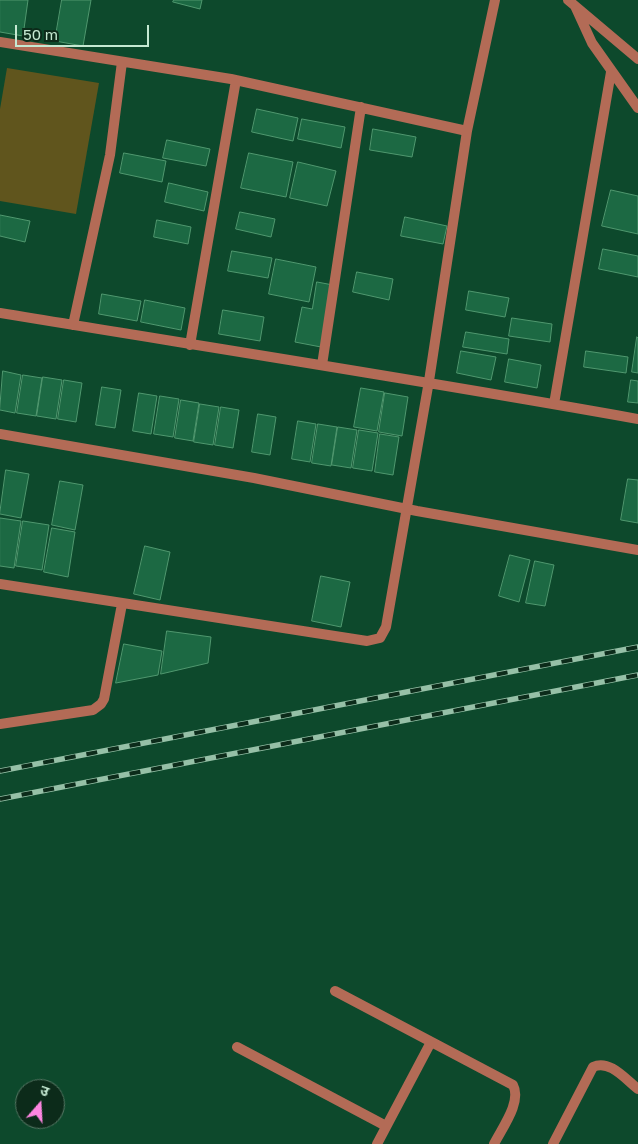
<!DOCTYPE html>
<html>
<head>
<meta charset="utf-8">
<style>
  body { margin:0 }
  #map { position:relative; width:638px; height:1144px; overflow:hidden; background:#0d492c; font-family:"Golos Text","Noto Sans Devanagari",sans-serif }
  canvas { display:block }
  .north { position:absolute; left:15px; top:1079px; width:50px; height:50px; box-sizing:border-box; background:#0c2b1a; border:1px solid #567764; border-radius:50%; rotate:19deg; font-size:14px; font-weight:700; line-height:20px; text-align:center; color:#c5e9d2 }
  .north::after { content:''; display:block; margin:auto; width:18px; height:22px; background:#fe86e1; clip-path:polygon(50% 0,100% 100%,50% 72%,0 100%) }
  .scale { position:absolute; left:15px; top:25px; width:134px; height:22px; box-sizing:border-box; border:2px solid #c5e9d2; border-top:0; padding-left:6px; font-size:15px; line-height:18px; white-space:nowrap; color:#c5e9d2; -webkit-text-stroke:4px #0c2b1a; paint-order:stroke }
</style>
</head>
<body>
<div id="map">
<canvas width="638" height="1144"></canvas>
<div class="north">उ</div>
<div class="scale">50 m</div>
</div>
<script>
const context = document.querySelector('canvas').getContext('2d');
context.lineJoin = 'round';
function fillPath(path, color) { context.fillStyle = color; context.fill(path, 'evenodd'); }
function trace(path, color, width, dash) { context.strokeStyle = color; context.lineWidth = width; context.lineCap = dash ? 'butt' : 'round'; context.setLineDash(dash || []); context.stroke(path); }
fillPath(new Path2D(`
  M7,68L99,83L76,214L0,201V109Z`), '#60551d');
const building = new Path2D(`
  M0,0H28L23,36L0,32Z
  M62,0H91L83,46L55,41Z
  M174,0H202L200,9L173,2Z
  M257,109L298,118L293,141L252,132Z
  M302,119L345,127L341,148L298,139Z
  M373,129L416,137L412,157L370,150Z
  M167,140L210,149L206,166L163,158Z
  M124,153L166,161L162,182L120,173Z
  M249,153L293,162L286,197L241,188Z
  M298,162L336,171L327,206L290,198Z
  M169,183L208,192L204,211L165,202Z
  M611,190L638,196V234L602,226Z
  M240,212L275,219L271,237L236,229Z
  M0,215L30,221L25,242L0,236Z
  M405,217L447,226L443,244L401,236Z
  M157,220L191,227L188,244L154,237Z
  M603,249L638,256V277L599,269Z
  M232,251L272,258L268,278L228,271Z
  M276,259L316,267L309,302L269,294Z
  M357,272L393,279L389,300L353,292Z
  M317,282L333,285L321,347L295,342L302,307L312,309Z
  M469,291L509,298L505,317L466,310Z
  M102,294L141,301L137,321L99,314Z
  M145,300L185,308L181,330L141,322Z
  M223,310L264,317L260,341L219,334Z
  M512,318L552,324L550,342L509,336Z
  M466,332L509,339L507,354L463,347Z
  M637,337L638,338V373L632,372Z
  M461,351L496,357L491,380L457,373Z
  M586,351L628,357L626,373L584,367Z
  M509,359L541,365L537,388L505,382Z
  M3,371L21,375L15,413L0,410Z
  M23,375L42,378L36,416L17,413Z
  M43,377L62,380L56,419L37,416Z
  M64,380L82,383L76,422L58,419Z
  M631,380L638,381V403L628,402Z
  M102,387L121,390L115,428L96,425Z
  M361,388L384,392L377,431L354,427Z
  M139,393L157,396L151,434L133,431Z
  M385,393L408,397L402,436L379,432Z
  M160,396L179,399L173,437L154,434Z
  M181,400L199,403L193,441L175,438Z
  M200,404L219,407L213,445L194,442Z
  M221,407L239,410L233,448L215,445Z
  M258,414L276,417L270,455L252,452Z
  M298,421L316,424L310,462L292,459Z
  M318,424L337,427L331,466L312,463Z
  M338,427L357,430L351,468L332,465Z
  M359,430L378,433L372,471L353,468Z
  M380,434L399,437L393,475L375,472Z
  M6,470L29,474L21,518L0,514Z
  M628,479L638,480V523L621,520Z
  M60,481L83,485L75,530L52,525Z
  M0,518L21,521L14,568L0,566Z
  M23,521L49,525L42,570L16,566Z
  M52,528L75,532L68,577L44,572Z
  M145,546L170,552L160,600L134,594Z
  M510,555L530,560L519,602L499,596Z
  M535,561L554,565L545,606L526,603Z
  M321,576L350,582L341,627L312,621Z
  M167,631L211,637L208,663L161,674Z
  M124,644L162,651L158,675L116,683Z`);
fillPath(building, '#1c6943');
trace(building, '#50986f', 1);
trace(new Path2D(`
  M568,0L638,59
  M575,6L592,43L638,108
  M0,42L231,79L467,131
  M0,313C213,348 426,381 638,419
  M73,325L110,155L122,62
  M190,345L236,80
  M322,365L361,107
  M554,404L611,72
  M0,434L254,478L417,511L638,550
  M0,584L367,641L380,638L386,627L429,381L467,131L495,0
  M0,724L93,710L101,704L104,699L122,604
  M335,991L513,1085C522,1102 502,1128 494,1144
  M237,1047L386,1126
  M377,1144L431,1042
  M553,1144L593,1067C610,1059 626,1080 638,1089`), '#b36b56', 10);
const rail = new Path2D(`
  M0,771L638,647
  M0,799L638,675`);
trace(rail, '#96c0a7', 5.5);
trace(rail, '#0c2b1a', 4, [11]);
</script>
</body>
</html>
